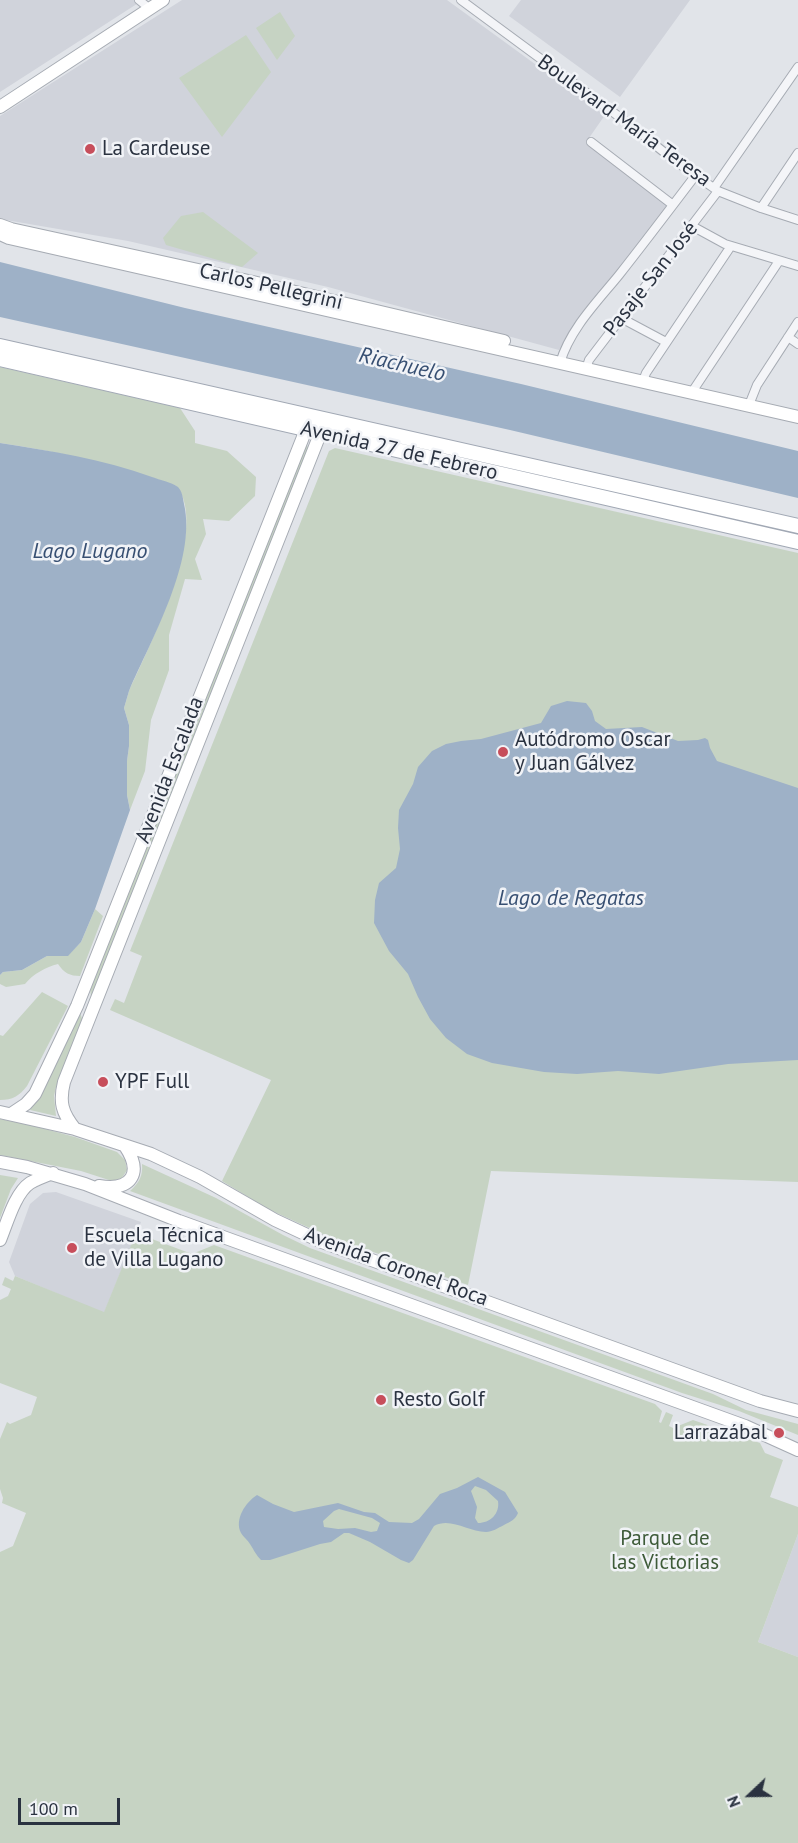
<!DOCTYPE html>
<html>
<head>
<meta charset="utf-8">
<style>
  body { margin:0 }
  #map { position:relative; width:798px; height:1843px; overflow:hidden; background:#e1e4e9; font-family:"PT Sans",sans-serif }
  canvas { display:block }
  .north { position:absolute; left:720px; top:1765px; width:60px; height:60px; -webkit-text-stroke:4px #f1f3f7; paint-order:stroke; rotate:248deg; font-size:16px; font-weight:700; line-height:24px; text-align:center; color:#2a3240 }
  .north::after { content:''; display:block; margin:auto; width:21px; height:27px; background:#2a3240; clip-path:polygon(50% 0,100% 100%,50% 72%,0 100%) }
  .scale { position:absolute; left:18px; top:1798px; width:102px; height:27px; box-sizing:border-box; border:3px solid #2a3240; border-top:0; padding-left:8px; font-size:18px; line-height:21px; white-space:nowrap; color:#2a3240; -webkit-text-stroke:4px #f1f3f7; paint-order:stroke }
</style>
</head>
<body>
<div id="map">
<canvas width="798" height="1843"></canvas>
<div class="north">N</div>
<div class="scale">100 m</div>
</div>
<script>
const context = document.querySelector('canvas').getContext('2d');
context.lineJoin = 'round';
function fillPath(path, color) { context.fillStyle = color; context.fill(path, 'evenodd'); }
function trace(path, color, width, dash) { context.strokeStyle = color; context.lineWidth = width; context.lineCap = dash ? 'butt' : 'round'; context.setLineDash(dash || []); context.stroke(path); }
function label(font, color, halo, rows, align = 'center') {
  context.font = font + ' "PT Sans",sans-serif'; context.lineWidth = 5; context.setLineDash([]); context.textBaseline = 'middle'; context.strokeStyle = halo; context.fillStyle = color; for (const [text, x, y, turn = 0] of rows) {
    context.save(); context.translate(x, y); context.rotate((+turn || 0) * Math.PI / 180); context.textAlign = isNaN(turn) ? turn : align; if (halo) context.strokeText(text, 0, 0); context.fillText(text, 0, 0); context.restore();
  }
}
fillPath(new Path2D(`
  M0,0H143L0,92Z
  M182,0H447L605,115L589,138L673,202L559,350L328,287L128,241L0,219V116Z
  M521,0H690L620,97L509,16Z
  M56,1192L141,1222L104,1313L15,1276L9,1262L30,1204L43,1193Z
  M798,1534V1657L758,1642Z`), '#d0d3db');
fillPath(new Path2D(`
  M280,12L295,36L277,60L256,28Z
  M246,35L271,72L222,137L179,78Z
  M203,212L258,253L242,267L166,245L163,238L181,216Z
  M0,367L180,408L195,431V443L227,451L256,477L255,496L229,521L203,519L206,534L195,559L202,580L185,579L169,635V670L151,720L145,771L130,810L127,795V761L129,746V725L124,708L129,691C148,649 211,525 176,486C119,465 60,452 0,443Z
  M307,444L308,449L93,997H91L90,988Z
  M335,448L798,553V1182L491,1171L468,1285L327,1236L268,1209L222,1181L271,1080L110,1010L115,999L124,1003L142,956L130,951L329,451Z
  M95,909L103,916L80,976C70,976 64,973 58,964C46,967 33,974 25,984L6,987L0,984V975L3,972L22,970L47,956L68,955L81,942Z
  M42,992L68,1006L27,1086C19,1096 13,1100 0,1100V1035L3,1036Z
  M80,1013L83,1021L56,1087L54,1096L56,1116L30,1110L41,1093L78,1014Z
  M0,1119L30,1125L75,1137L117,1152L125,1160L127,1170L122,1178L112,1181L81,1171L0,1155Z
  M142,1164L216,1198L283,1235L310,1248L713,1394L746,1410L798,1424V1435L739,1411L682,1393L130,1191C139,1183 143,1176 142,1164Z
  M0,1175L18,1178L11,1189L0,1218Z
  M136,1233L192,1254L214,1245L655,1404L662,1411L659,1422L661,1423L666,1412L673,1415L669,1426L673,1428L693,1420L760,1443L765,1453L783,1460L770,1497L798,1507V1534L758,1642L798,1657V1843H0V1552L13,1546L26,1513L2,1503L3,1498L0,1489V1439L7,1422L10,1424L31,1415L37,1397L0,1383V1300L8,1296L11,1289L2,1285L5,1277L13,1281L15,1276L104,1312Z`), '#c6d3c3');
fillPath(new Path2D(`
  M0,262L185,308L521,384L798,451V498L510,430L0,317Z
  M0,443C51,451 103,459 152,477C160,480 171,482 178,487C182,491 183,498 184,504C197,560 151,640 129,691L124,708L129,725V746L127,761V795L130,810L95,909L81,942L68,956H47L22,970L3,972L0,975Z
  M567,701L586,703L592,711L595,721L606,729L642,727L678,741L698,740L705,738L708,740L710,748L717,761L798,788V1060L728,1064L659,1074L618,1071L577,1074L544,1072L492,1063L467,1054L446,1038L430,1019L418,997L408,974L389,951L374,923L375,900L379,883L396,868L400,849L398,828L399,810L413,784L418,767L432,751L446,744L461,741L481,739L541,723L551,706Z
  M478,1477L505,1492L518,1513C516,1519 510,1522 504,1525C498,1528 492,1532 486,1532C468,1532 451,1517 434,1526L413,1560L409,1563L401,1560L370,1542L349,1533H344L331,1542L320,1544L270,1560H261C256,1555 254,1550 250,1544C248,1540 243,1537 241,1533C234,1519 246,1502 257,1495L273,1504L294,1512L338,1503L364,1512L375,1513L389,1522L412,1523L419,1519L440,1494L457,1488ZM475,1486L486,1490L498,1501C500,1514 490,1523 478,1523L475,1518L477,1507L471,1491ZM339,1509L372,1518L380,1523L377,1531L371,1532L355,1528L338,1529L324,1527L323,1521L334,1511Z`), '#9eb1c7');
const street = new Path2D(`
  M139,0L150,9
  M461,0L629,124L675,161L718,191L761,208L798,220
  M591,142L673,205
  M714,188L798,67
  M761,208L798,153
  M692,226L725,244L798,266
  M621,318L666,342
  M788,337L798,344
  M560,363C570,329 597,302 619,275C645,242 670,209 695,176
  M586,369L589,360L718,191
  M643,381L646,373L731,246
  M692,392L779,261
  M749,405L757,385L798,322`);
const secondary = new Path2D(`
  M0,107L163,0
  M0,225L11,229L253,282L504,341
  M0,234L9,238L798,417
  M0,1112L75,1129L151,1154L200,1177L275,1220L322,1242L760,1401L798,1411
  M11,1114L26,1104L35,1094L77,1006L309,422
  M75,1129C62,1113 59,1102 64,1082L326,419
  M0,1162L27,1167L85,1184L179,1221L745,1426L798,1450
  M99,1186C132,1191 143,1173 125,1146
  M0,1240C7,1223 15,1193 30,1183C37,1179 45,1176 53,1173`);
const primary = new Path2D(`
  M0,346L798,526
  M0,359L798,542`);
trace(street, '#a6abb3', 10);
trace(secondary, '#a6abb3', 14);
trace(primary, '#a1a8b4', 16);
trace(street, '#f4f5f8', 8);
trace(secondary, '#fff', 12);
trace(primary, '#fff', 14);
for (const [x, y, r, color] of [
  [90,149,6,"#c74e5b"],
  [503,752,6,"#c74e5b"],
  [103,1082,6,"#c74e5b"],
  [72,1248,6,"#c74e5b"],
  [381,1400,6,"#c74e5b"],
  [779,1433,6,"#c74e5b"]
]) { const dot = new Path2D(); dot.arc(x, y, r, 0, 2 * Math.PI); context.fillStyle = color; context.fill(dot); trace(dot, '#f1f3f7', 2); }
label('21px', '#2a3240', '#f1f3f7', [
  ["Boulevard María Teresa",624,121,36],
  ["Pasaje San José",651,279,-52],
  ["Carlos Pellegrini",271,287,13],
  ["Avenida 27 de Febrero",399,451,13],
  ["Avenida Escalada",170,770,-69],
  ["Avenida Coronel Roca",396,1267,20]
]);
label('21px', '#2a3240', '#f1f3f7', [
  ["La Cardeuse",102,149],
  ["Autódromo Oscar",515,740],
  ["y Juan Gálvez",515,764],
  ["YPF Full",115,1082],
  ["Escuela Técnica",84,1236],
  ["de Villa Lugano",84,1260],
  ["Resto Golf",393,1400],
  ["Larrazábal",767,1433,"right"]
], 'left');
label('21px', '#3e5b39', '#f1f3f7', [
  ["Parque de",665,1539],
  ["las Victorias",665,1563]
]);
label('italic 22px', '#374f72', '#f1f3f7', [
  ["Riachuelo",402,365,13],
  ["Lago Lugano",90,552],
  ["Lago de Regatas",571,899]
]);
</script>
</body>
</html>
